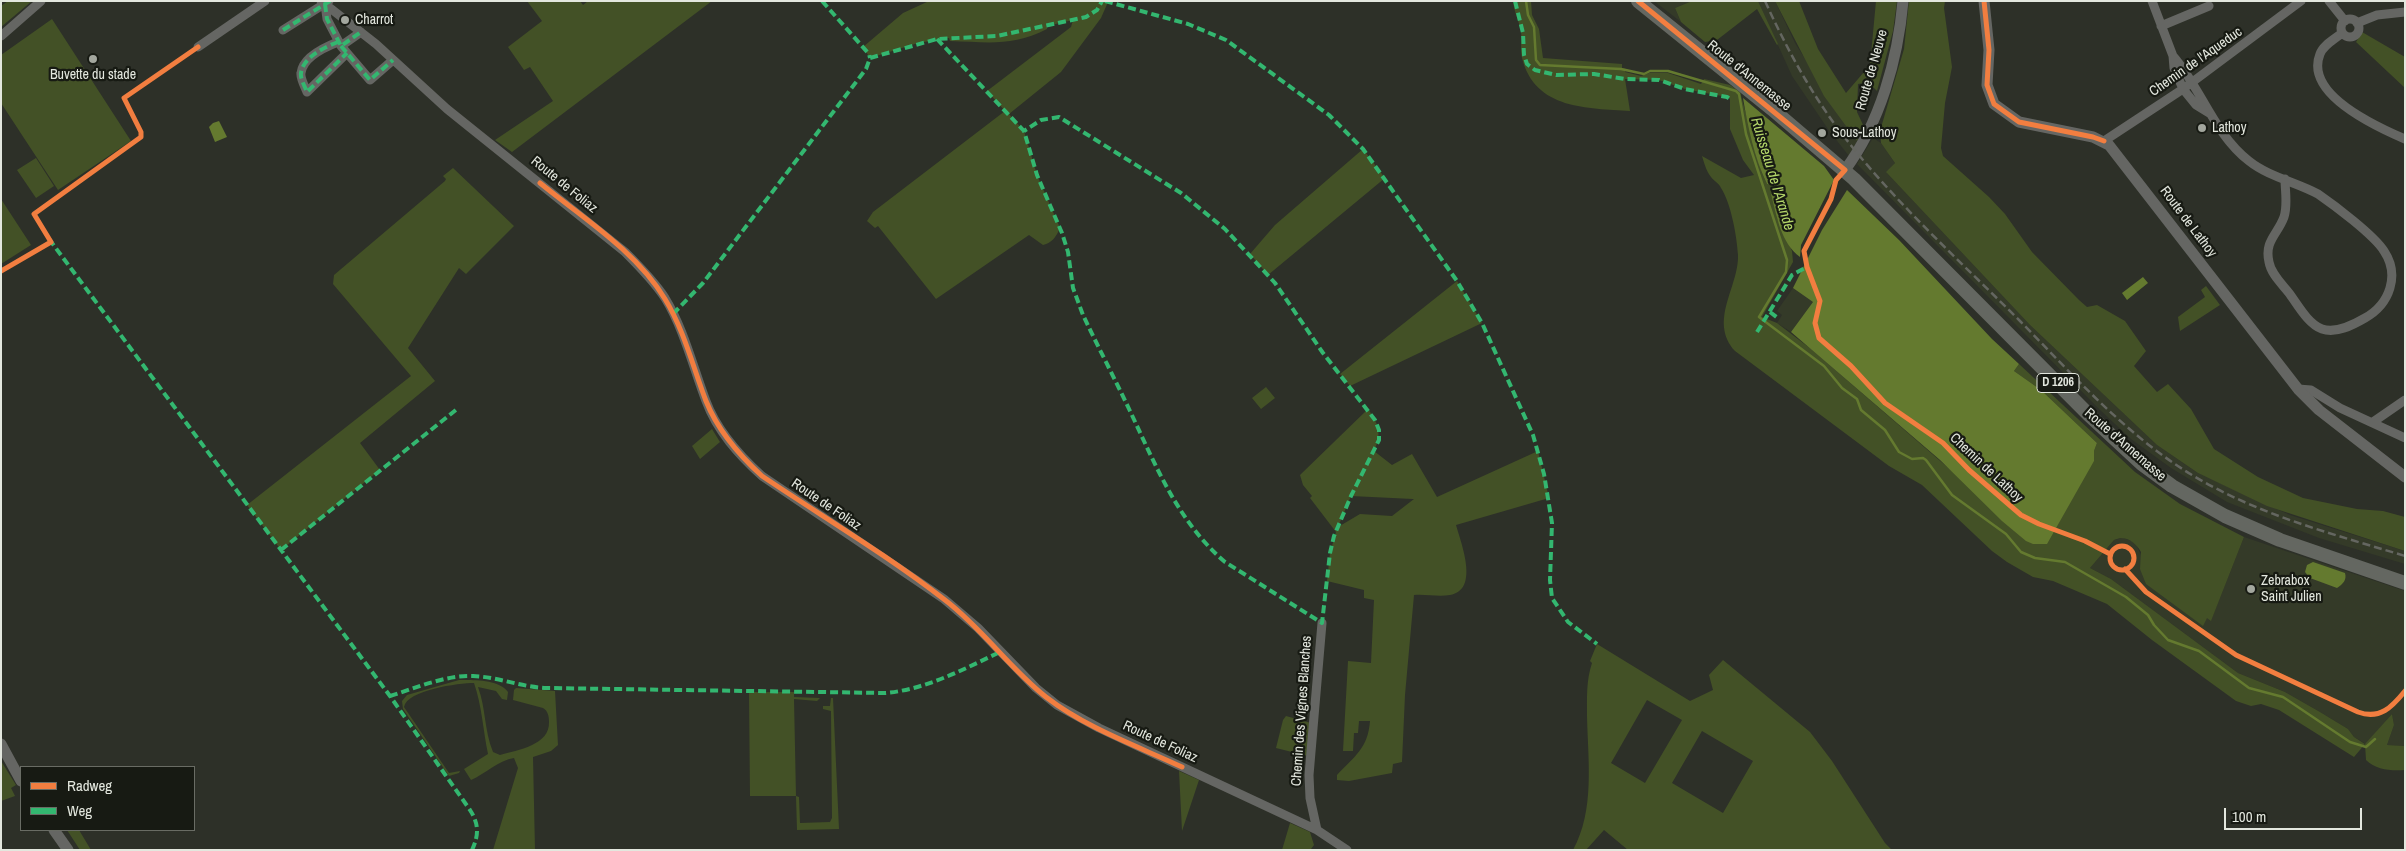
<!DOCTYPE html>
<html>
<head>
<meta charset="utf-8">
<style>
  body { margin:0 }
  #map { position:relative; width:2406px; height:851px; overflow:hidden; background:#2d3028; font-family:"Archivo Narrow",sans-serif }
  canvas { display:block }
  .frame { position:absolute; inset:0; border:2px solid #e3e7de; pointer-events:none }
  .legend { position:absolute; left:20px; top:766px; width:175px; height:65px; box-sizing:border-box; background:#171a13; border:1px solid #696c64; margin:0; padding:6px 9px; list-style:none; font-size:15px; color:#e3e7de }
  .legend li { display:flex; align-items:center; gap:10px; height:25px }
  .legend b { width:25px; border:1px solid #696c64 }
  .scale { position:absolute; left:2224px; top:808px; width:138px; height:22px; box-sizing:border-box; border:2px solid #e3e7de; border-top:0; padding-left:6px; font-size:15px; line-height:18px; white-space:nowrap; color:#e3e7de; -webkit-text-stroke:4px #171a13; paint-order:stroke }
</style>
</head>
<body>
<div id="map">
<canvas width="2406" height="851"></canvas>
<div class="frame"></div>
<ul class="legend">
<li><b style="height:6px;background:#f27e40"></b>Radweg</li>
<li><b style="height:6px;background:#33b770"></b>Weg</li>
</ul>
<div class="scale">100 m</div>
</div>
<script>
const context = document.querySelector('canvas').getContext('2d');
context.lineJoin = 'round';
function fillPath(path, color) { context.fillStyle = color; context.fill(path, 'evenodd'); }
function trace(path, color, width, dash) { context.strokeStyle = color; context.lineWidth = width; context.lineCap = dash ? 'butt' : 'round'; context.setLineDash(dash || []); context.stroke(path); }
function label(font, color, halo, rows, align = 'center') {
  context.font = font + ' "Archivo Narrow",sans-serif'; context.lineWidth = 4.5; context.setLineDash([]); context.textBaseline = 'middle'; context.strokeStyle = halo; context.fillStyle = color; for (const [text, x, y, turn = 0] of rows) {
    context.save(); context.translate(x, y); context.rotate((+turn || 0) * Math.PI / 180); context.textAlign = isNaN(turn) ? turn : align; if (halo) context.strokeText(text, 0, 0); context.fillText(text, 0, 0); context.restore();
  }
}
fillPath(new Path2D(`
  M1654,1H1692L1675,8L1681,22Z
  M1758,1H1775L1795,43L1857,141L1849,156L1830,132L1792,76Z
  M1873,138L1881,143L1895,163L1887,173L2030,325L2157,445L2198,473L2290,515L2405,551V564L2319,538L2227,502L2171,468L2131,439L2099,409L1857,164Z
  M1793,288L1813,302L1791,332L1777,323L1782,315L1777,311Z
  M2244,537L2405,591V746L2387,745L2394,725L2392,714L2366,744L2354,737L2348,729L2320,712L2285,692L2238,673L2111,579L2090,568L2114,540L2123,538L2132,541L2136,544L2142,557L2211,620Z`), '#343a28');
fillPath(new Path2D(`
  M8,1H32L1,27V6Z
  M527,1H580L583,5L588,1H712L512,152L495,140L553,101L530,67L524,70L508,47L542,21Z
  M929,1L1108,2L1101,18L1061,72L1009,114L1024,131L1037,175L1060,228C1056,237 1052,243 1043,245L1029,235L936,299L878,226L875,228L867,221L873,212L1005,111L987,91L1071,27L1073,20L1047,26V29C1012,47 987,42 950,41L949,38L918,43L870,58L863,47L903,13Z
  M1513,1H1531L1532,15L1539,29L1543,58L1622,64V68L1626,69L1625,72L1641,76L1649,73H1668L1701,84L1704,79L1730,85L1740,92L1762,173L1767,184L1774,186L1777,218L1792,251L1793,262L1762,317L1777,323L1811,349L1953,472L2094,461V451L2097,443L2041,390L2014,371L2019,364L2135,472L2180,504L2244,537L2211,621L2207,618L2203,626L2146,584L2140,569L2141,552C2135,542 2126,535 2114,540L2090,568L2111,579L2238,673L2285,692L2320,712L2348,729L2354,737L2365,744L2392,714L2394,725L2387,745L2405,746V770C2391,771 2376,770 2366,760L2365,744L2354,757L2279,710L2261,704L2251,706L2236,701L2152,640L2107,604L2053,581L2033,577L2007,562L1992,551L1922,485L1889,466L1735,351C1708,321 1739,287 1738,255C1737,237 1731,203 1721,188C1719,183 1714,181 1711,177C1706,171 1704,162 1702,156L1741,178L1754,175L1743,160L1730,129V99L1727,97L1685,89L1659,80L1625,79L1630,111C1588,108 1535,110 1522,58C1520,49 1522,40 1521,31C1519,21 1514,12 1513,1Z
  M1692,1H1758L1778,44L1777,45L1757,9L1717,40L1705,42L1681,22L1675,8Z
  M1775,1H1799L1818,49L1846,93L1870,65L1876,1H1897L1893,31L1877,91L1868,82L1858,84L1857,112L1864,127L1857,141L1824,96Z
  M1909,1H1945L1944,8L1952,67L1945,103L1941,148L1943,156L1989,197L2005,214L2032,252L2079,300L2087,307L2097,305L2125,321L2146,351L2134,366L2157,392L2168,384L2191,409L2214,449L2258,477L2303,498L2357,509L2383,511L2405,517V551L2267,506L2198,473L2157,445L2030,325L1886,172L1895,163L1881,143L1880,131L1904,49Z
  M52,19L131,141L58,190L1,103V55Z
  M2362,32L2405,57V88L2356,42Z
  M1363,149L1385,178L1268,275L1250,254L1275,225Z
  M36,158L54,186L36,198L17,170Z
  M453,168L514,226L466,274L459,268L408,348L435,381L360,443L380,470L281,550L247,505L411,376L333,284L334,275L445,181L446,179L443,176Z
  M1,199L31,245L1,264Z
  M1457,281L1482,323L1350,386L1340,374Z
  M2206,286L2220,305L2180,331L2178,317L2205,297L2201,290Z
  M1266,387L1275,398L1261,409L1252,398Z
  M1368,409C1379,424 1382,434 1374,451L1392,465L1412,454L1437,497L1538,451L1549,498L1456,525C1461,543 1480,590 1450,595C1438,597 1426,594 1414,595L1405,695L1402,762L1393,764L1392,773L1349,781L1337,780V775C1355,756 1368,748 1370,721H1359L1358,733H1354L1353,751H1343L1348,661L1371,663L1374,600L1364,598V590L1327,581L1330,553L1336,532L1310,498L1312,496L1303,485L1300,475ZM1351,496L1413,499H1414L1392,516L1360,514L1338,527Z
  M712,429L720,442L700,459L692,446Z
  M1597,644L1690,701L1713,690L1709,675L1723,660L1810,732L1832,761L1885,843L1892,850H1628L1604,830L1586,850H1573C1595,810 1588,761 1587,716C1587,698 1586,681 1592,663L1590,661ZM1647,700L1682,720L1645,783L1611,763ZM1702,731L1753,761L1723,813L1672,783Z
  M459,680C472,680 499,679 508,692L507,700L502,699L496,691L478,687C486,708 484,730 493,752L500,755C518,750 550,745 549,722C549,716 548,711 543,708L513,700L514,690L516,688L555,691L558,745L551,751L533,757L535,850H493L518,768L514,758C499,760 485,774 471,780L464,769L488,754C483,730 482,706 474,683C459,683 407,690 404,707L449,773L460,771L459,773L449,776L403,709L402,701L407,695Z
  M749,692H794V697L820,698L817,701L794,699L796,796L799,797L800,823L830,822L832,818L831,711L823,709V706H830L831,698H833L839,829L797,830L796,796H750Z
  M1286,716L1311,723L1308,756L1276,748L1283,720Z
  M1,761L16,785L11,788L15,796L1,801Z
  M1179,771L1199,780L1182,831Z
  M1290,823L1310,832L1314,845L1311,849L1282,850Z
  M67,830H79L91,850H80Z`), '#435126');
fillPath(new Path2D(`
  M1743,98L1824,166L1834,180L1801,245L1800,257C1781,243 1777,217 1771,194L1776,190L1774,186L1767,184C1754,157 1748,127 1743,98Z
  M219,121L227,137L215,142L209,127L213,123Z
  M1847,190L1899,240L1992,339L2019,364L2014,371L2041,390L2097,443L2094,451V461L2047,544H2033L2026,541L2002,521L1940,460L1791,332L1813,302L1793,288L1822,230Z
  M2143,277L2148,283L2127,300L2122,293Z
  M2313,562L2345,573C2347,580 2343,584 2337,588L2310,578L2305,572L2307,565Z`), '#647a2f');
trace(new Path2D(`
  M1526,1L1528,15L1534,27L1536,60L1540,65L1621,69L1644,74L1650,71H1668L1736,91L1739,94L1746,134L1787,260L1786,272L1759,317L1824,366L1842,388L1857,399L1861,410L1885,430L1899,452L1912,459L1923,458L1926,460L1952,495L2006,534L2021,552L2035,558L2065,562L2126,597L2148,615L2154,625L2168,640L2199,651L2249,688L2283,697L2350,742L2366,747L2375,739`), '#647a2f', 2.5);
trace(new Path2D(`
  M321,1L376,44L447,109L625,252C639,266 654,281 665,298C684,329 693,367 706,401C717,431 739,455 762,476L944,599L978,628L1036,688L1057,705L1099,728L1317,830L1347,850
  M2152,1L2173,56L2174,68L2183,89L2196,105L2209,113
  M2329,1L2345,21
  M325,4L327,19L341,46L361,32
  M2341 28a9 9 0 1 1 18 0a9 9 0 1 1-18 0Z
  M2357,23L2377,15L2405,12
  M2161,26L2209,6
  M283,30L329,1
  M2342,33C2335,39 2323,45 2320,54C2304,94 2377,127 2405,139
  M1,36L41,1
  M338,42C325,47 303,57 301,73C300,78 305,87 307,92L347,53
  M341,46L370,80L393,60
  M198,47L265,1
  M2173,56C2201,88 2214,134 2249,161C2269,177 2296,182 2318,194C2334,205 2374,235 2384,251C2400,275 2390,304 2365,318C2353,325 2336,334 2322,329C2308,324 2298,305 2289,293C2282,284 2271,274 2269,262C2264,241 2278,234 2284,217C2288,205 2285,191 2285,179
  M2104,141L2183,89L2301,1
  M2298,389L2311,390L2340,408L2405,438
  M2373,422L2405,400
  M1317,830L1310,798L1309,775L1322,623`), '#656663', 9);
trace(new Path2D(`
  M1984,1L1989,50L1987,85L1994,104L2019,122L2093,137L2109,145L2298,389L2319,410L2405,477
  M1845,170C1880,123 1898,59 1903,1
  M1,744L21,781
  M54,830L68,850`), '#656663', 11);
trace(new Path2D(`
  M1638,1L1772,109L1854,179L2088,414L2142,464L2172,486L2225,516L2280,540L2405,583`), '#646761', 14);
trace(new Path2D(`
  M1765,1C1786,47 1809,90 1839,130C1892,200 1958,259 2020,321C2074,376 2126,435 2192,475C2258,515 2333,534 2405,556`), '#646660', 2.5, [8, 4]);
trace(new Path2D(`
  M822,1L869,54L870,58
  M1105,1L1188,24L1226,40L1329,115L1363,149L1457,281L1482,323L1533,435L1544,474L1552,523L1550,580L1552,598L1568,622L1597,644
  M1515,1L1523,33L1524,55L1527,64L1535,70L1556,75L1594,74L1625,79L1659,80L1685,89L1727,97L1730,99
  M325,4L327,19L341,46L361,32
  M283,30L330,1
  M937,39L1024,131L1037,175L1062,233L1068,252L1073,288L1083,315C1098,347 1115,379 1130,411C1156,466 1178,522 1225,562L1322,623L1330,553L1334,536L1351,496L1379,440V430L1375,420L1323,353L1275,283L1225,229L1181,193L1059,117L1041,120L1024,131
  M338,42C325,47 303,57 301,73C300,78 305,87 307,92L347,53
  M341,46L370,80L393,60
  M49,239L390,696L470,810C479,824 479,835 472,850
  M1770,312L1779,319
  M673,314L703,283L866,69L870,58L937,39L997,36L1086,17L1097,10L1102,1
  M1757,332L1792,275L1807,267
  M281,550L457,409
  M390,696C416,688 445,675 473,676C498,677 521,687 546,688L886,693C927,689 964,669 1000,652`), '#33b770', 4, [8, 4]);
trace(new Path2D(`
  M1638,1L1845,170L1836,180L1831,199L1804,251L1807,267L1820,301L1815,323L1819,338L1851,366L1885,403L1943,443L1969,470L2021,515L2039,524L2085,541L2110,554
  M1984,1L1989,50L1987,85L1994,104L2019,122L2093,137L2104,141
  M540,183C583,218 636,251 665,299C684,330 693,367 706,401C718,431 739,455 762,476C823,517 887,555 945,600C983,629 1009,668 1046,697C1086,728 1137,746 1182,767
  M1,271L51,242L34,214L141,137V132L124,98L198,47
  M2110 558a12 12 0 1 1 24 0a12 12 0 1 1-24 0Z
  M2125,569L2146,592L2236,655L2358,712C2380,720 2392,707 2405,691`), '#f27e40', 5);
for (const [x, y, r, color] of [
  [345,20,5,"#a3a79e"],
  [93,59,5,"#a3a79e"],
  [2202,128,5,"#a3a79e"],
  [1822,133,5,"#a3a79e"],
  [2251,589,5,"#a3a79e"]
]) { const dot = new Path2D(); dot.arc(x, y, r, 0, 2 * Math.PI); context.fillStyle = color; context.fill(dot); trace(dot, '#171a13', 2); }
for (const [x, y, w] of [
  [2058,383,42]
]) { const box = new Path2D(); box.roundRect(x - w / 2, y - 9.5, w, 19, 4); context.fillStyle = '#171a13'; context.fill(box); trace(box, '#e3e7de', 1); }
label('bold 12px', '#e3e7de', null, [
  ["D 1206",2058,383]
]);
label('14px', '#e3e7de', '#171a13', [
  ["Charrot",355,20],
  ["Buvette du stade",93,75,"center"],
  ["Lathoy",2212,128],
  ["Sous-Lathoy",1832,133],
  ["Zebrabox",2261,581],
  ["Saint Julien",2261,597]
], 'left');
label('14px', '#e3e7de', '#171a13', [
  ["Chemin de l'Aqueduc",2196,62,-35],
  ["Route de Neuve",1872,70,-74],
  ["Route d'Annemasse",1749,76,39],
  ["Route de Foliaz",564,185,39],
  ["Route de Lathoy",2188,222,53],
  ["Route d'Annemasse",2125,445,41],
  ["Chemin de Lathoy",1986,468,43],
  ["Route de Foliaz",826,505,34],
  ["Chemin des Vignes Blanches",1302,711,-86],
  ["Route de Foliaz",1160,742,25]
]);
label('italic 15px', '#b4d66a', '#171a13', [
  ["Ruisseau de l'Arande",1772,174,73]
]);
</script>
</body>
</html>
